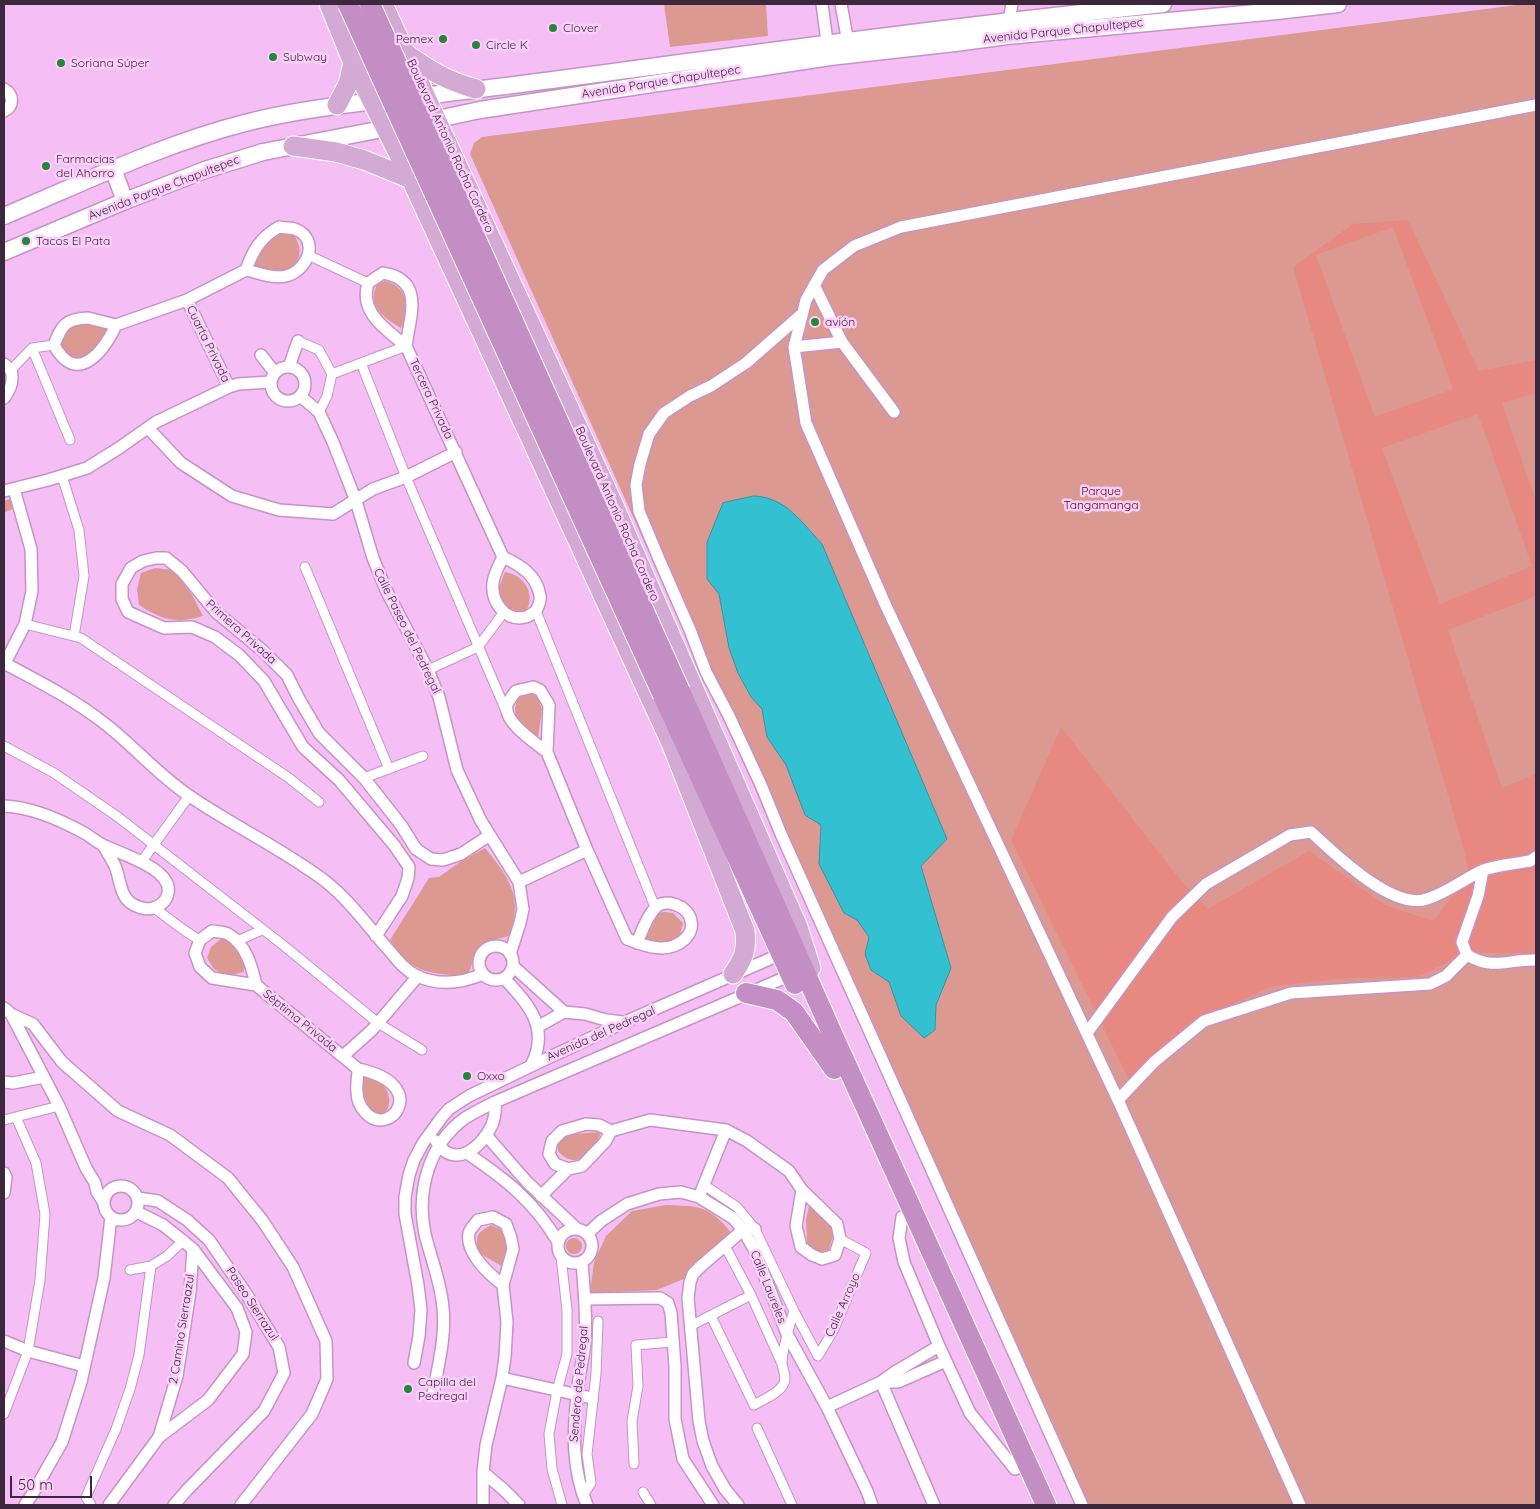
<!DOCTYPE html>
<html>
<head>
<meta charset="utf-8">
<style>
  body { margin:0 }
  #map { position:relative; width:1540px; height:1509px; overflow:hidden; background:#f5bff5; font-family:Quicksand,sans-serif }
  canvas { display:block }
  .frame { position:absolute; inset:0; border:5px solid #3c273c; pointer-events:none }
  .scale { position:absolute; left:10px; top:1476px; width:82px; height:22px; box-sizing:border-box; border:2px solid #3c273c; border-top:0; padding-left:6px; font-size:15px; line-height:18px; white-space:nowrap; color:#3c273c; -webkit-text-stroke:4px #fdd0fc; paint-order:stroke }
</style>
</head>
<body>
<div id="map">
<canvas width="1540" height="1509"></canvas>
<div class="frame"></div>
<div class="scale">50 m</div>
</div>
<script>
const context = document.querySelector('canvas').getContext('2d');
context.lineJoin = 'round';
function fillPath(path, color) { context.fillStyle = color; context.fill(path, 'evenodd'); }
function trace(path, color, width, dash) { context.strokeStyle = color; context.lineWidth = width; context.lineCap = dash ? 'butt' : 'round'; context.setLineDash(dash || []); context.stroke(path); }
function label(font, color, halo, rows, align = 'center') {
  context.font = font + ' Quicksand,sans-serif'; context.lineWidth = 5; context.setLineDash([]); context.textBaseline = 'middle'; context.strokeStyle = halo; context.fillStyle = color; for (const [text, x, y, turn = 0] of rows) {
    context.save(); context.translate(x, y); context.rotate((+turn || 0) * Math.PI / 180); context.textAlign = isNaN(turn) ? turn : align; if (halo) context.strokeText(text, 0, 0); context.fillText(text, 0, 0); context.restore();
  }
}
fillPath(new Path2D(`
  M664,4H766L768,36L670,47Z
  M1525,4H1536V1505H1077L470,154L474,143L482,137Z
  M280,233L293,234C304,249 301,263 285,273L249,268L269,236Z
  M385,281C409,287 410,309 401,328C383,317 367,307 377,284Z
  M73,321L114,326L98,351L73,362L57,344Z
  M13,498L17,507L4,513V501Z
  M155,568L174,570L192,595L203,616C176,624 162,620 139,605L137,589L141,573Z
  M505,572C526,575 538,598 523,615L514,614L498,598L500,585Z
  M529,693L537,696L542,709L538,738L516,722L515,708L517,699Z
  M485,848C509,877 524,898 509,936C495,940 479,941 474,956C472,961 472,967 469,971C464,977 457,975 451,975C420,973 407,966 390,940L429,878L439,877L460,862Z
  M664,912L673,913L683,923L680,935L667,944L644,942L658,913Z
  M222,938C242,946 244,951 244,972L227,976L214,969L207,958L211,947Z
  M362,1078C368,1078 373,1078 378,1081C391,1088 395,1112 378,1116C366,1107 362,1093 362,1078Z
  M601,1132C594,1153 576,1172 558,1151V1139L572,1134Z
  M810,1203L831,1227L833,1236L829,1250L819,1252L807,1245L806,1219Z
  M666,1205C702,1206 710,1206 733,1235L686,1278L657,1290L590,1293L594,1262L606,1236L632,1211Z
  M491,1225L504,1231L506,1247L505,1268L479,1253C475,1237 476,1233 491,1225Z
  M566 1246a8 8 0 1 1 16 0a8 8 0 1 1-16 0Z`), '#dc9991');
fillPath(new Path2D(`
  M1408,220L1479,371L1536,360V393L1502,403L1536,502V596L1448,630L1502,788L1536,774V953H1468L1417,977L1350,978L1272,986L1186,1026L1132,1086L1011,840L1061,727L1182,882L1208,909L1309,851L1385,905L1433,921L1468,875L1465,853L1293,267L1353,224ZM1393,227L1453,389L1375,417L1316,255ZM1478,414L1532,566L1440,604L1382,448Z`), '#e78980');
const water = new Path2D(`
  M754,496C786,497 802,523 822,544L947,839L921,866L951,968L936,1005L935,1030L924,1038L901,1016L889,982L871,970L865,954L869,937L857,920L844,913L819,864L821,825L805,815L786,765L767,737L762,709L751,697L738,673L729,648L719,594L707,579V542L723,503Z`);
fillPath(water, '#33c1d1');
trace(water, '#3693a4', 1);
const pedestrian = new Path2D(`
  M308,255L368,283
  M298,341L319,350L332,374L327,396L319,412
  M32,348L70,440
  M361,363L406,477L506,711
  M11,370L32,348L54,345
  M332,374L406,346
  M62,476L79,530L84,576L74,636
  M305,567L389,769
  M536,611L655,907
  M25,624L81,638L289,778L319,802
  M428,670L478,647L504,612
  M4,746L54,773L118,817L283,945L378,1023L422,1050
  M364,778L423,756
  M142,861L189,796
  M154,908C170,919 183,931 200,940
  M237,941L262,930
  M4,1120L59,1106
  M704,1185L737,1207L755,1229L794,1311L818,1356
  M725,1246L751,1295L782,1364
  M561,1257L567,1310V1354L557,1391L549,1434L552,1469L562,1505
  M130,1270L151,1266L167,1256L184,1240
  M711,1316L754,1405C762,1400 778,1394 783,1385C788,1377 782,1370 782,1362C783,1345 789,1327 794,1311
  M692,1325L751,1295
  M818,1356L833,1331L866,1253L840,1239
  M4,1414L28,1351L40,1280L45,1214L36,1163L16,1117
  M757,1428L792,1505
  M634,1464L632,1421L638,1386L636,1345L673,1342
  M643,1492L651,1505
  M583,1495L591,1483L587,1454L596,1374L598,1321
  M91,1505L86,1497L116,1429L130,1389L139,1355L151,1266`);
const minor = new Path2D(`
  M822,4L828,49
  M841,4L849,48
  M1008,26L1012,4
  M4,89C14,95 14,106 4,111
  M279,227C284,228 291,228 295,229C321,240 307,271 286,276C273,279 259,273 246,270C253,250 261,237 279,227Z
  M814,285L842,342L894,412
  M187,300L229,387
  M802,314L746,363L711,386L690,396L664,413L649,434L640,464L636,485L639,511L659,559L690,630L706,672L729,716L761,785L781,834L1082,1505
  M88,318L116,325C103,353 76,386 54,345C62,325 65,319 88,318Z
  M116,325L187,300L246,270
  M406,346C410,316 425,280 383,273L368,283C359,313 386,329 406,346L503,557
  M794,347L842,342
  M261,355L275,373
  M4,364L11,370C14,381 11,389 4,398
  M289,367L298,341
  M271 384a17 17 0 1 1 34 0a17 17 0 1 1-34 0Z
  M300,396L319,412L333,442L356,501L373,558L386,590L428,670L439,697L457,770L481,821L519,882L523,909L520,923L510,954
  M148,428L181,463L232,496L279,510L333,514L373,489L406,477L456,452
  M4,491L48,480L87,468L119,448L156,422L229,387L238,384L271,382
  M503,557C520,565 537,575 540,596C541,600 538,607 536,611C533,613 529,616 526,617C505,622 491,602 493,583C494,574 499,565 503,557Z
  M4,663C38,681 73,699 104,723C134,746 160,777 191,797C235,827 283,849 325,881C349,900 367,925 387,948C396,958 404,970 417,976C439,986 462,983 483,974
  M4,665L25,624L32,591L31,549L14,489
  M547,752C536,743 503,722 507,705C508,701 513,695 516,691L533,687L540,690L549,705L547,752L587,850L627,939C645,946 668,955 685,939C689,935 693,928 691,921C689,906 665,897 655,908C646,918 642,931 637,943
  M4,806C32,807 61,820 86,834C92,838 98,843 105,846C121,854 173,869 168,893C167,901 159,907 153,908C146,910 141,908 134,905C119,897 121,880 115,866C112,859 107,853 104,846
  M519,882L587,850
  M376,936L402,896L408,878L409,867L394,845L339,780L303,747L264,681L239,655L215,637L192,627L164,628L128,612L122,599V584L131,568L143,561L156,558H166L182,571L216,612L263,651L287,675L299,699L319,733L364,778L401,825L416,849L431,859L443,860L461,854L490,835
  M479 963a17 17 0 1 1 34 0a17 17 0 1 1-34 0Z
  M1467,955C1494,971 1508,959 1536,960
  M513,966L564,1012L585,1014L606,1020L623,1022
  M504,978C530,1006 550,1028 531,1066
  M256,985L212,978L200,967L195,953L200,940L212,931C217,932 224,932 228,934C246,944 252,967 256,985L358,1069C432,1084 390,1139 366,1113C360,1107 357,1100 357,1092C356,1085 358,1077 358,1069
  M4,1008L11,1014L59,1106L86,1168L95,1183L97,1192L104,1203
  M11,1014L33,1024L62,1062L118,1111L170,1135L228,1178L262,1220L293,1267L326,1341L327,1379L312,1414L241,1505
  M539,1026L564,1012
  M1087,1033L1172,917L1206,884L1290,835L1311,832C1335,854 1393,911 1427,899C1446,893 1463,880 1481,871C1495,865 1515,864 1530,861L1536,857
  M343,1056L372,1030L418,976
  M4,1082L13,1083L44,1077
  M1118,1100L1154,1062L1204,1021L1291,993L1430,984L1446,976L1467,955L1462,942L1478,896L1483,870
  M611,1131L605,1142L582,1166L568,1169L555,1164L549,1154L552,1141L562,1131L586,1124L599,1125L611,1131L650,1120L726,1130L747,1141L789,1171L802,1190L837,1224L840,1239L835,1255L822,1259L812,1255L801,1247L796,1226L802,1190
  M486,1135L527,1182L577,1229
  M436,1141C454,1171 482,1147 492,1125C495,1117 496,1110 495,1102
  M467,1153C505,1179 534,1201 558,1242
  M4,1173L6,1177L4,1193
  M104 1203a17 17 0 1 1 34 0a17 17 0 1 1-34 0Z
  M541,1196L568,1169
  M699,1197L726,1130
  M138,1198L158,1201L187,1220L209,1240L247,1295L279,1347L284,1373L264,1411L187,1490L174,1505
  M902,1217L899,1238L904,1262L939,1346L970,1413L1015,1469
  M558 1246a17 17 0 1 1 34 0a17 17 0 1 1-34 0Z
  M587,1234L601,1221L627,1204L659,1194L681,1192L699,1197L733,1218L743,1230L754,1249L787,1334L827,1407L867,1491L872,1505
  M582,1262C584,1289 587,1316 585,1343C583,1360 578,1378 577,1396C573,1433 572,1470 587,1505
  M585,1299L660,1298L668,1303L671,1313L675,1366V1419L683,1459L713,1505
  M4,1341L28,1351L84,1366
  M414,1363L419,1336L421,1310L418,1285L405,1214V1197L409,1175L414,1160L423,1143L442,1117L449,1109L469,1096L531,1066L625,1022L781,954
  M502,1378L592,1398
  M881,1382L934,1505
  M881,1382H898L946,1361
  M433,1394C438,1366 446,1337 443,1308C441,1282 431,1259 425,1234C416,1191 429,1144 465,1118C475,1112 485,1107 495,1102L791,975
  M827,1407L881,1382L895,1372L939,1346
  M159,1437L177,1376L190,1292L193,1249
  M483,1472L504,1490L519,1505
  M25,1505L33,1493L62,1442L81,1382L104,1278L111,1217
  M109,1505L159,1437L208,1400L243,1354L246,1332L237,1308L193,1249L163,1225L137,1212
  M483,1505V1472L486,1445L502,1378L505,1357L507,1322L503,1285L513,1249L511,1238L506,1224L493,1217L478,1220C476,1223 470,1229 469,1233C465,1253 490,1275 503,1285
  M738,1505L725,1489L712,1466L703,1441L699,1421L688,1298L690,1282L693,1274L701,1266L743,1230L755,1229
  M1300,1505L1118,1100L886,606L806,423L794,347L806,300L823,270L854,246L901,227L1536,105`);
const secondary = new Path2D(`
  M414,97C523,85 632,69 741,55C881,36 1022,19 1163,4
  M424,122L480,110L830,57L955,43L1007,36L1277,11L1338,4
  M113,169L125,201
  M4,216C83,183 162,144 245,123C290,111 338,105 384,100
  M4,252L125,201L205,170L263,152L398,126`);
const primary = new Path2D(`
  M329,4L353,63L411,179L671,743L745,931C747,950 744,958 733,974
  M383,4L611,499L798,927L811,968
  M408,55C432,72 448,81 476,89
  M337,105L348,84L353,63
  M293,146L336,152L364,160L411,179`);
const trunk = new Path2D(`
  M680,691L832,1033L1046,1505
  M663,695L795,984
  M746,993L777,1000L794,1012L834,1069`);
trace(pedestrian, '#c793c7', 11);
trace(minor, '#c793c7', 14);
trace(secondary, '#c793c7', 19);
trace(primary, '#fff', 21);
trace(trunk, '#fff', 22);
trace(pedestrian, '#fff', 9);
trace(minor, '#fff', 11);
trace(secondary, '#fff', 16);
trace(primary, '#d2aad3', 19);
trace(trunk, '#c38ec4', 20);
const trunkBridge = new Path2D(`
  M348,4L663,695
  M370,4L680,691`);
trace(trunkBridge, '#fff', 22, []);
trace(trunkBridge, '#c38ec4', 20);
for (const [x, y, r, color] of [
  [553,28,5,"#258639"],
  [443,39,5,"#258639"],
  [476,45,5,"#258639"],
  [273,57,5,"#258639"],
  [61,63,5,"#258639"],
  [46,166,5,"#258639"],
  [26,241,5,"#258639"],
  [815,322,5,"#258639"],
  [467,1076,5,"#258639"],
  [408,1389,5,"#258639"]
]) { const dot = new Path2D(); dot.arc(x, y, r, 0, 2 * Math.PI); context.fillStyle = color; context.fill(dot); trace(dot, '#fdd0fc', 2); }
label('12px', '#3c273c', '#fdd0fc', [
  ["Clover",563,28],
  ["Pemex",433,39,"right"],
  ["Circle K",486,45],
  ["Subway",283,57],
  ["Soriana Súper",71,63],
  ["Farmacias",56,159],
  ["del Ahorro",56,173],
  ["Tacos El Pata",36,241],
  ["avión",825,322],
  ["Oxxo",477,1076],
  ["Capilla del",418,1382],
  ["Pedregal",418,1396]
], 'left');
label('12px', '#3c273c', '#fdd0fc', [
  ["Avenida Parque Chapultepec",1063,31,-6],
  ["Avenida Parque Chapultepec",661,82,-9],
  ["Boulevard Antonio Rocha Cordero",450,146,65],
  ["Avenida Parque Chapultepec",164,188,-21],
  ["Cuarta Privada",208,344,64],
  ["Tercera Privada",431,399,65],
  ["Boulevard Antonio Rocha Cordero",617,514,66],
  ["Calle Paseo del Pedregal",407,631,64],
  ["Primera Privada",241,632,42],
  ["Séptima Privada",300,1021,39],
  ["Avenida del Pedregal",601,1034,-24],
  ["Calle Laureles",768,1287,68],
  ["Paseo Sierrazul",252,1304,57],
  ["Calle Arroyo",843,1305,-66],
  ["2 Camino Sierraazul",182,1329,-81],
  ["Sendero de Pedregal",579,1384,-85]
]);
label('12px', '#5c0508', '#fdd0fc', [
  ["Parque",1101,491],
  ["Tangamanga",1101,505]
]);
</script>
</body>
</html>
